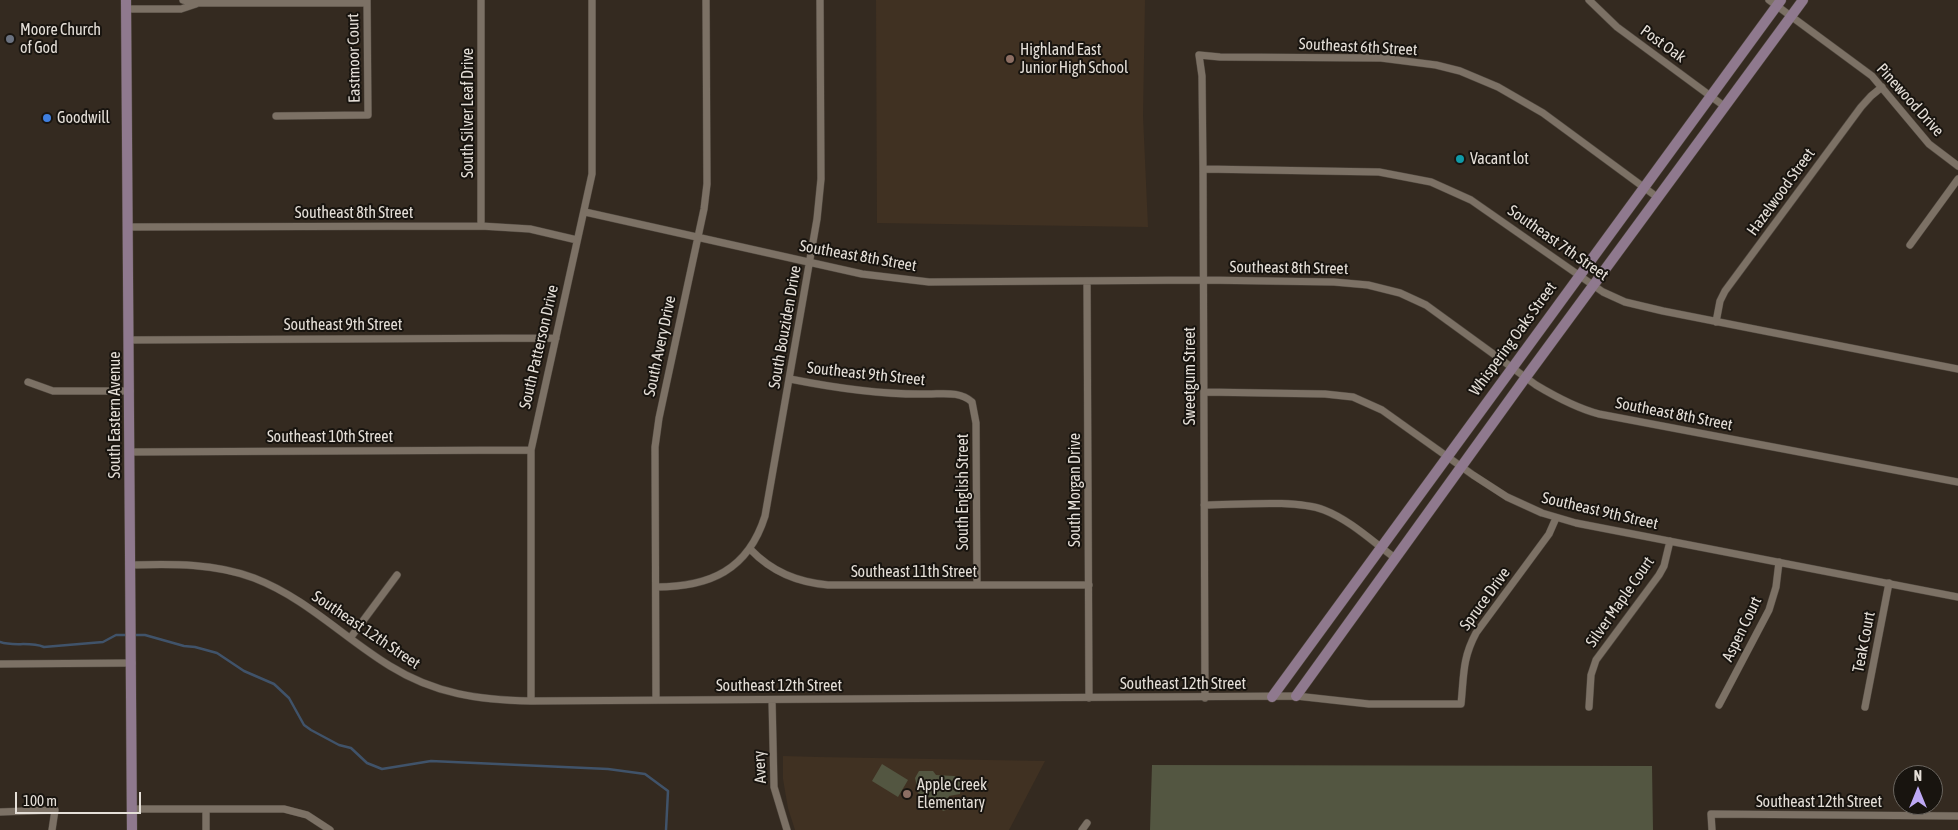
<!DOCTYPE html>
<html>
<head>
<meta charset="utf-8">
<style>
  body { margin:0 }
  #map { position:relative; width:1958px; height:830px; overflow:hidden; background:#342a20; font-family:"Asap Condensed",sans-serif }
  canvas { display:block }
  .north { position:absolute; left:1893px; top:765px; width:50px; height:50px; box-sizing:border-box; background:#18140f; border:1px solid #6a655f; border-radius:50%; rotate:0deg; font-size:14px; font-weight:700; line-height:20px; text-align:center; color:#e5dfd8 }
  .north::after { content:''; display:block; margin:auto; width:18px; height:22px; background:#bea9f5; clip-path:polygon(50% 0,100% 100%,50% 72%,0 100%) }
  .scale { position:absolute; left:15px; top:792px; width:126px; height:22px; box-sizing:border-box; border:2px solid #e5dfd8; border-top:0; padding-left:6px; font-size:15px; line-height:18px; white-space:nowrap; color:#e5dfd8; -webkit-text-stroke:4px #18140f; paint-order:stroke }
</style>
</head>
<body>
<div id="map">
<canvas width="1958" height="830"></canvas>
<div class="north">N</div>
<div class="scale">100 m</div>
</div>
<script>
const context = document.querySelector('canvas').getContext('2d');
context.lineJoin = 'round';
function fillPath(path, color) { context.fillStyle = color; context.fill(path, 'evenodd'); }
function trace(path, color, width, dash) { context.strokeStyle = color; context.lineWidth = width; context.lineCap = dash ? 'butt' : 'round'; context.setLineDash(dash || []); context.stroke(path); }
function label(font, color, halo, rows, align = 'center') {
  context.font = font + ' "Asap Condensed",sans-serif'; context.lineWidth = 4; context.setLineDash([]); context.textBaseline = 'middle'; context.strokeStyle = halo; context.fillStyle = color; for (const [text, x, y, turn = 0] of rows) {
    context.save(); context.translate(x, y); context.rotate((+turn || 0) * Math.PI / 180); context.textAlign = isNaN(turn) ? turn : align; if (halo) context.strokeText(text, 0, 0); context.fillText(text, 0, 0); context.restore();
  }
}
fillPath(new Path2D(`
  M876,0H1145L1143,116L1148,227L877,223Z
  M783,756L818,757L1045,761L1009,830H795L788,808L783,779Z`), '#403122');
fillPath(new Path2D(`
  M882,764L908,780L898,797L872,781Z
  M1152,765L1652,766L1653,830H1150Z
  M919,771H933L936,775L954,776L961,779L960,794L949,796L946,810L943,811C941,809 940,806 938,803C933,798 925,796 918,793L915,778Z`), '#535641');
trace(new Path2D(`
  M133,635H145L184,646L195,647L217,653L244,671L274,684L289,698L304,725L311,730L339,745L351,748L367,763L382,769L431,761L608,769L645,774L668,791L666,830
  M0,642C14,647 29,641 44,647L103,642L116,635H128`), '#40536a', 2.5);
const street = new Path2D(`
  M183,0L196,3H367
  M481,0V226
  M1589,0L1617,27L1724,106
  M1769,0L1872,76L1929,144L1958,166
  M127,9H181L196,4
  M276,116L368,115L367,0
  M1203,169L1379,172L1431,182L1471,200L1603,292L1625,302L1663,311L1958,369
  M585,212L862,274L929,282L1203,280L1334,282L1368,285L1400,293L1426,305L1536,385C1556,397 1576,408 1599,414L1958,482
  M129,227L481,226L530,229L577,240
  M1910,245L1958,179
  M1087,281L1089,698
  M1716,322L1720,301L1725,291L1861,107L1871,96L1882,87
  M129,340L556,338
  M790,379C835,388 882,395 928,394C944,394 960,391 972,402L976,423L977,585
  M28,382L53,391H130
  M1204,392L1325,394L1353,397L1382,410L1473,475L1507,497L1542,513L1576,523L1958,597
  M130,452L531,450
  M1204,505C1237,505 1295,499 1324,510C1350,520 1373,542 1395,558
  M750,549C772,572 797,582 828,585H1089
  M131,565C173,564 214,563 254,578C306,598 344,638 390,666C435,694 479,700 531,701L1296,696L1369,704H1461C1464,676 1462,659 1476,633L1549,534L1556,518
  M656,587C710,587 748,570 765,516L817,219L821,179L820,0
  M351,637L397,575
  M0,664L132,663
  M1205,698L1203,169L1202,76L1199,55L1220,57L1381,58L1436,65L1460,71L1498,87L1543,113L1657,197
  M656,700L655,447L659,418L704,209L707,184L706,0
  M772,700L774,787L787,830
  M531,701V450L592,174V0
  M1719,705L1769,610L1776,587L1779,562
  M1589,707L1591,675L1596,660L1659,575L1664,566L1670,541
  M1865,707L1889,583
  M132,809H284L307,815L330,830
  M206,809V830
  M0,812L55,810L52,830
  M1082,830L1087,823
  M1712,830L1711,814L1958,816`);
const secondary = new Path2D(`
  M126,0L132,830
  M1296,696L1526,377L1803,0
  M1272,697L1781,0`);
trace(street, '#50483f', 8);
trace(secondary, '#50483f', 11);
trace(street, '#7c7165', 7);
trace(secondary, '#8f798e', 10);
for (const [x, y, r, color] of [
  [10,39,5,"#6b7280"],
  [1010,59,5,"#8d6e63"],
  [47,118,5,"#3f7fe0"],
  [1460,159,5,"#0f9aa8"],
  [907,794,5,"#8d6e63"]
]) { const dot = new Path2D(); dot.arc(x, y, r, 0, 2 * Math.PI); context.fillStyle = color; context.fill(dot); trace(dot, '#18140f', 2); }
label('16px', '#e5dfd8', '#18140f', [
  ["Moore Church",20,30],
  ["of God",20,48],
  ["Highland East",1020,50],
  ["Junior High School",1020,68],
  ["Goodwill",57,118],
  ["Vacant lot",1470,159],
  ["Apple Creek",917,785],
  ["Elementary",917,803]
], 'left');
label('16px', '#e5dfd8', '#18140f', [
  ["Post Oak",1663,44,36],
  ["Southeast 6th Street",1358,47,3],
  ["Eastmoor Court",354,58,-91],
  ["Pinewood Drive",1910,100,48],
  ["South Silver Leaf Drive",468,113,-90],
  ["Hazelwood Street",1781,192,-54],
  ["Southeast 8th Street",354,213],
  ["Southeast 7th Street",1558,243,35],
  ["Southeast 8th Street",858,256,10],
  ["Southeast 8th Street",1289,268,1],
  ["Southeast 9th Street",343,325],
  ["South Bouziden Drive",785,327,-80],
  ["Whispering Oaks Street",1513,339,-54],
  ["South Avery Drive",660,346,-78],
  ["South Patterson Drive",539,347,-77],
  ["Southeast 9th Street",866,374,6],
  ["Sweetgum Street",1190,376,-90],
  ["Southeast 8th Street",1674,414,11],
  ["South Eastern Avenue",115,415,-90],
  ["Southeast 10th Street",330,437],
  ["South Morgan Drive",1075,490,-90],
  ["South English Street",963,492,-90],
  ["Southeast 9th Street",1600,511,13],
  ["Southeast 11th Street",914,572],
  ["Spruce Drive",1485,599,-54],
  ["Silver Maple Court",1620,602,-55],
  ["Aspen Court",1742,629,-64],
  ["Southeast 12th Street",366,630,34],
  ["Teak Court",1864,642,-79],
  ["Southeast 12th Street",1183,684],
  ["Southeast 12th Street",779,686],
  ["Avery",760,767,-93],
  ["Southeast 12th Street",1819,802]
]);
</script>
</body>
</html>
